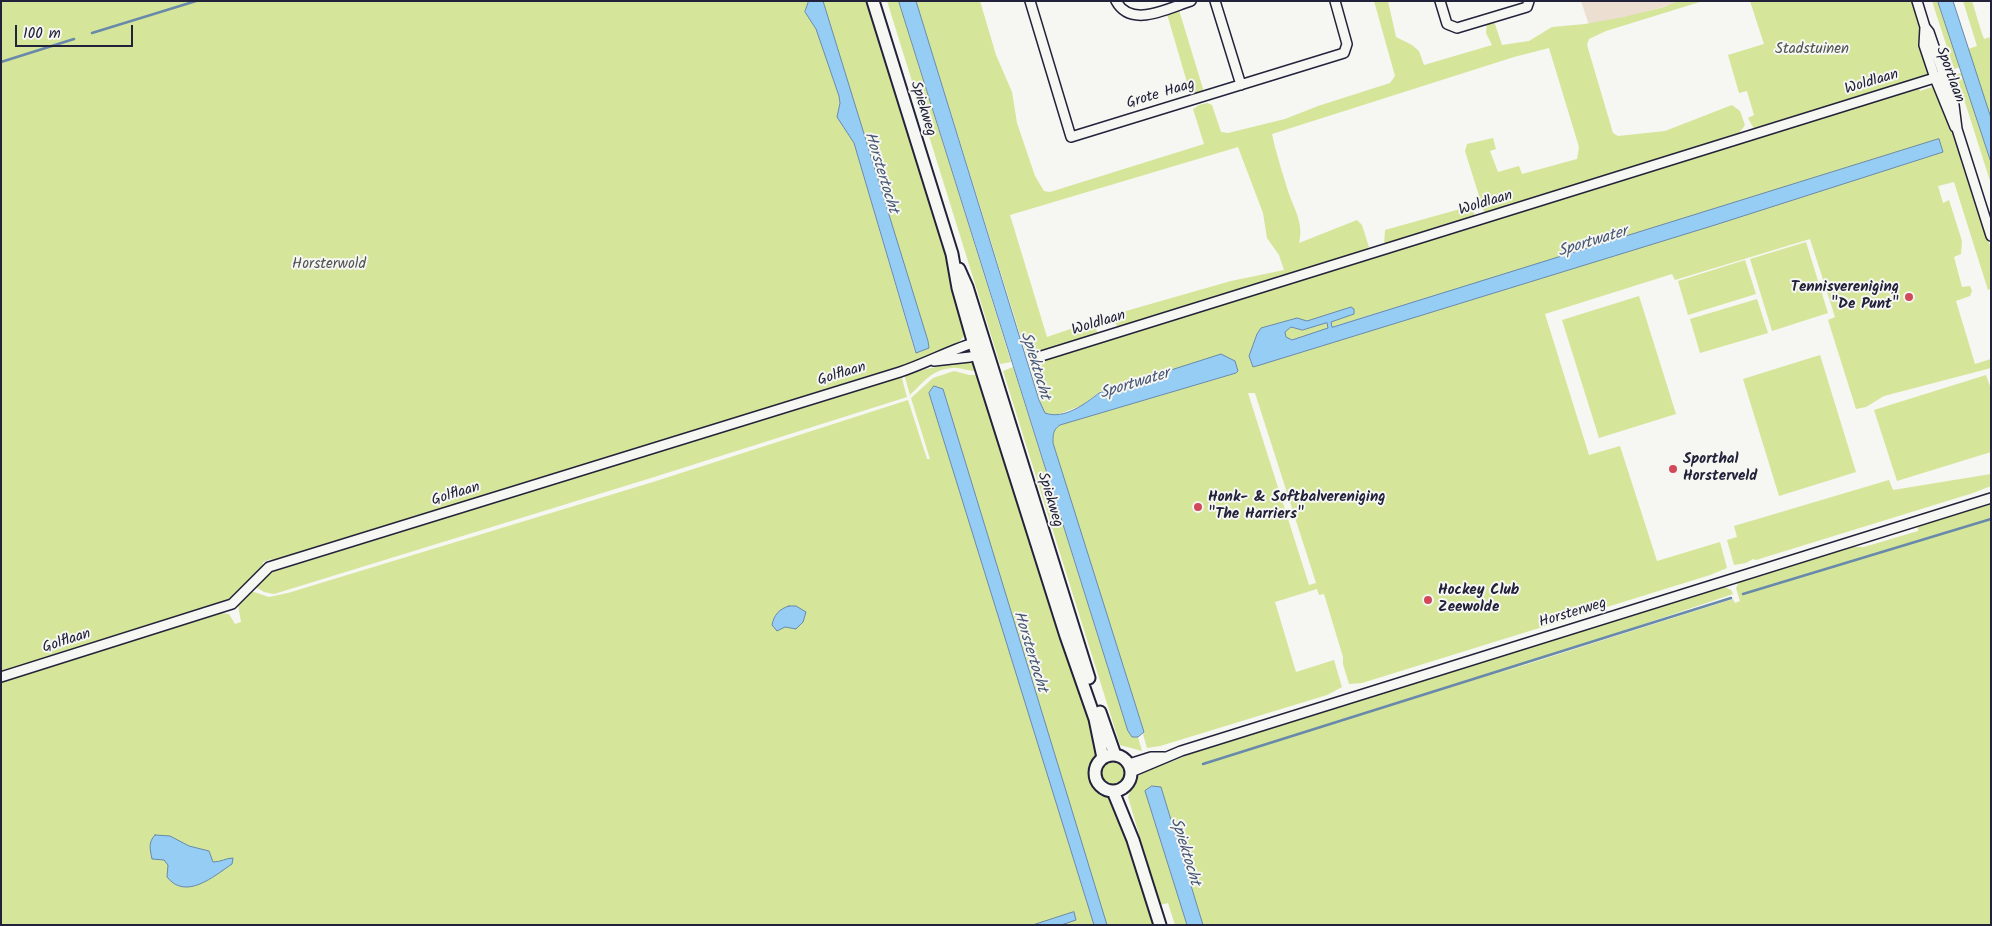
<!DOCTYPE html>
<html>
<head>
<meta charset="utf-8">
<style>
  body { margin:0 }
  #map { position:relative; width:1992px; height:926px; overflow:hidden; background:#f6f6f2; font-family:Kalam,sans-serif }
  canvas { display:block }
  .frame { position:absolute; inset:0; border:2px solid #22223b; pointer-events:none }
  .scale { position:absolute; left:15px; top:25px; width:118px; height:22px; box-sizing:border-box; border:2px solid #22223b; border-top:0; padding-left:6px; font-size:15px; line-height:18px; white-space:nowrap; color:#22223b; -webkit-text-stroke:4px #f6f6f2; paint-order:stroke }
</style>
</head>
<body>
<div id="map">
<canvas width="1992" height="926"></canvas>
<div class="frame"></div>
<div class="scale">100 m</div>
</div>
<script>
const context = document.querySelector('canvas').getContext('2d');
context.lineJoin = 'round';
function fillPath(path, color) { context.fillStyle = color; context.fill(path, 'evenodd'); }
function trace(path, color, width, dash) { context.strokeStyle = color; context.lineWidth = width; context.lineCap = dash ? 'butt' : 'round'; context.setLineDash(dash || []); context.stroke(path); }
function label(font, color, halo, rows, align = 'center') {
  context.font = font + ' Kalam,sans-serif'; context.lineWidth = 4; context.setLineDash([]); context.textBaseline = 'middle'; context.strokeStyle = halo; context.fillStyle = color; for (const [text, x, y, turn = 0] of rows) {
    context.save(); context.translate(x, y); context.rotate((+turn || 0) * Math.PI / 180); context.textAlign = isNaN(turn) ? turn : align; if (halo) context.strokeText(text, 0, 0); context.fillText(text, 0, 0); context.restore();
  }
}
fillPath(new Path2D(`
  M1581,1H1683L1590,28Z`), '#ecdfd2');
fillPath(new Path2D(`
  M1,1H809L805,12L816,29L839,96L840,103L837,117L854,143L915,352L929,348L928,341L823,1H868L950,262L967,330C961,350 922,360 904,367L273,562L271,559L263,562L262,570L229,601L1,673Z
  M887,1H899L1011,362L1000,364Z
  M916,1H980L996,55L1012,92L1017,123L1035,176L1044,191L1050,192L1204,144L1193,109L1199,105L1207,103L1212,105L1221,132L1228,133L1285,119L1318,106L1390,83L1395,76L1374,1H1388L1396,37L1412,45L1419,51L1424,65L1492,45L1486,33L1487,22L1494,21L1502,45L1529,41L1552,27L1585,24L1624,17L1664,7L1678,1H1703L1606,31L1589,39L1587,45L1613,133L1618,136L1665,131L1732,105L1740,111L1745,125L1737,136L1485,215L1465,151L1467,144L1493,138L1496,149L1490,151L1498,172L1519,166L1522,174L1577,159L1579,147L1549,48L1514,57L1272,134C1276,153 1283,175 1289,194C1295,210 1304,225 1299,243L1357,220L1362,225L1369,247L1362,253L1119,329L1114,321L1119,313L1231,281L1284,270L1279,255L1267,238L1263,213L1238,147L1010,215L1047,337L1085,324L1095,325L1098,336L1027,357Z
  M1750,1H1912L1931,73L1929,77L1759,129H1754L1748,118L1754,115L1747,91L1739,93L1728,55L1764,44Z
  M1932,1H1938L1960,67L1954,69Z
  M1963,1H1972L1982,34L1984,39L1991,37V119L1968,49L1977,46Z
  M1179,10L1204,92L1191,96L1167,14Z
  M1962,73L1991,162V184L1956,74Z
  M1918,85L1920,91L1935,86L1957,143L1991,249V289L1988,290L1954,182L1938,186L1943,203L1949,200L1962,241L1961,254L1954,257L1962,287L1970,286L1972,291L1970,296L1956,301L1975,364L1991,359V368L1884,396L1866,407L1856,409L1828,320L1835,317L1810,239L1675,280L1672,274L1545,314L1589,455L1620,446L1657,561L1720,542L1727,568L1710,575L1362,683L1349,684L1343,664V657L1324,594L1319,595L1317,589L1275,602L1296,672L1334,660L1342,687L1327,695L1160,746L1147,748L1143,734L1144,732L1053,443C1053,434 1053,430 1060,425L1236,373L1160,374L1099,392L1083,405L1059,414L1053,415L1045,413L1042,407L1029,362ZM1939,140L1943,151L1940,153L1666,240L1260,365L1253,367L1249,356L1257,334L1261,328L1297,318L1307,322L1351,307L1353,314L1330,322L1332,327ZM1248,393H1255L1316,583L1309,585Z
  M1471,206L1475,216L1384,246L1385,230Z
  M1806,242L1828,313L1772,331L1750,259Z
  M1745,260L1756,294L1688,315L1678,281Z
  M1639,296L1676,414L1599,438L1562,320Z
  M1757,299L1768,333L1700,353L1690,319Z
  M1327,323L1329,328L1292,340L1286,338L1285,332L1291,327L1302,330Z
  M1820,355L1856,472L1779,496L1743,379Z
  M963,361C972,361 976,362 980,371C969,372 960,367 952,368C931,370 924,382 910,395L904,374Z
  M1013,367L1128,731L1132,737H1138L1142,751L1120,745L1003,371Z
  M954,371L969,375H982L1081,682L1099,756C1080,785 1102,784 1115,802L1154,925H1107L943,389L934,386L929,393L1094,925H1V680L221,613L229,614L235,624L241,622L238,605L251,591L269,597L288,593L653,482L908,400L927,459H930L911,398L933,378Z
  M901,375L907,397L651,478L274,594L264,592L256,587L270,573Z
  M1986,375L1991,389V452L1897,481L1874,410Z
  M1991,474V486L1973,493L1756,560L1753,559L1746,563L1734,565L1727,540L1737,537L1734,526L1889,480L1893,490Z
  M1991,504V925H1203L1161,787L1145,791L1187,925H1175L1168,903L1160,905L1128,797L1134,779L1143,773L1208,747L1723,586L1731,590L1733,594L1493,675L1733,599L1735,603L1740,601L1736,588L1739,582L1852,547H1864L1918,531V527L1920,525Z
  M1100 772a13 13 0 1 1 26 0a13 13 0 1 1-26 0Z`), '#d5e599');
const water = new Path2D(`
  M809,1H823L928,341L929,348L916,353L854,143L837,117L840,103L839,96L816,29L805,12Z
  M899,1H916L1039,400L1045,413C1064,420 1085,404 1099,393L1221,354L1235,361L1238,371L1236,373L1060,425C1053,430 1053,434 1053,443L1144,732L1138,737H1132L1128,731Z
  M1938,1H1953L1991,118V162Z
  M1939,139L1943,152L1940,153L1715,225L1260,365L1253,367L1249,356L1257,334L1261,328L1297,318L1307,321L1351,307L1354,309V314L1331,322L1332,327ZM1327,323L1328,328L1292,340L1286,337L1285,332L1291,327L1302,330Z
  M934,386L943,389L1107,925H1094L929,393Z
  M789,606H796L806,612L803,622L796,629L785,627L777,631L772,625C774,615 779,609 789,606Z
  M1152,786L1161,787L1203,925H1187L1145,791Z
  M155,835L170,836L189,846L209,851L213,862C221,862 226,858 233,858L232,864C214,876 186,901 167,877L168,865L164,860L152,859C150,849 148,842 155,835Z
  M1074,912L1076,920L1061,925H1033Z`);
fillPath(water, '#96cdf5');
trace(water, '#6889ab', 1);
trace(new Path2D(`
  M92,33L196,1
  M1,62L74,39
  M1743,594L1991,519
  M1203,764L1731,598`), '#6889ab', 2.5);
const minor = new Path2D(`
  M1030,1L1071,137L1344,53L1347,44L1335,1
  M1116,1C1131,29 1168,8 1191,1
  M1215,1L1241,85
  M1440,1L1447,24L1457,28L1527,7L1529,1
  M1917,1L1925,27L1924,45L1935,78L1955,127
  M1925,27L1929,32L1954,105L1957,129L1991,236
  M1035,358L1944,75
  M934,361L970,357L982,354
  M1,677L232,604L269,567L900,372C927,363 952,349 979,341
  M1129,764L1151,757H1164
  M1131,772L1181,751L1991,498`);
const major = new Path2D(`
  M873,1L952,254L958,288L977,355L1066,636L1095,719L1103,758
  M959,269L967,287L1089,678
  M1100,712L1115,755
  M1095 773a18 18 0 1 1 36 0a18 18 0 1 1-36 0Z
  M1113,791L1133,840L1160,925`);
trace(minor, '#22223b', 12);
trace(major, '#22223b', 15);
trace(minor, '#f6f6f2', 9);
trace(major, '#f6f6f2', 11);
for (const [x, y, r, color] of [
  [1909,297,5,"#d1495b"],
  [1673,469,5,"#d1495b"],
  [1198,507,5,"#d1495b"],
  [1428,600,5,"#d1495b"]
]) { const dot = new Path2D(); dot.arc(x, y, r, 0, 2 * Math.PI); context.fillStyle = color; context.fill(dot); trace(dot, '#f6f6f2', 2); }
label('15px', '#4f5352', '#f6f6f2', [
  ["Stadstuinen",1812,50],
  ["Horsterwold",329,265]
]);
label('15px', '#22223b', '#f6f6f2', [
  ["Sportlaan",1949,75,70],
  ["Woldlaan",1872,83,-17],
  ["Grote Haag",1161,95,-17],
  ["Spiekweg",922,109,73],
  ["Woldlaan",1486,204,-17],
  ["Woldlaan",1099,324,-17],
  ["Golflaan",842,375,-17],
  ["Golflaan",456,495,-17],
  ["Spiekweg",1049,500,73],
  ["Horsterweg",1573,614,-17],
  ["Golflaan",67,642,-18]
]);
label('bold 15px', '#22223b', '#f6f6f2', [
  ["Tennisvereniging",1899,288,"right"],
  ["\"De Punt\"",1899,305,"right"],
  ["Sporthal",1683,460],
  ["Horsterveld",1683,477],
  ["Honk- & Softbalvereniging",1208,498],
  ["\"The Harriers\"",1208,515],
  ["Hockey Club",1438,591],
  ["Zeewolde",1438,608]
], 'left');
label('italic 16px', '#455573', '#f6f6f2', [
  ["Horstertocht",880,173,73],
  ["Sportwater",1593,243,-17],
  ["Spiektocht",1034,366,73],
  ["Sportwater",1135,385,-17],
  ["Horstertocht",1029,652,73],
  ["Spiektocht",1184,852,73]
]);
</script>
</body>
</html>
